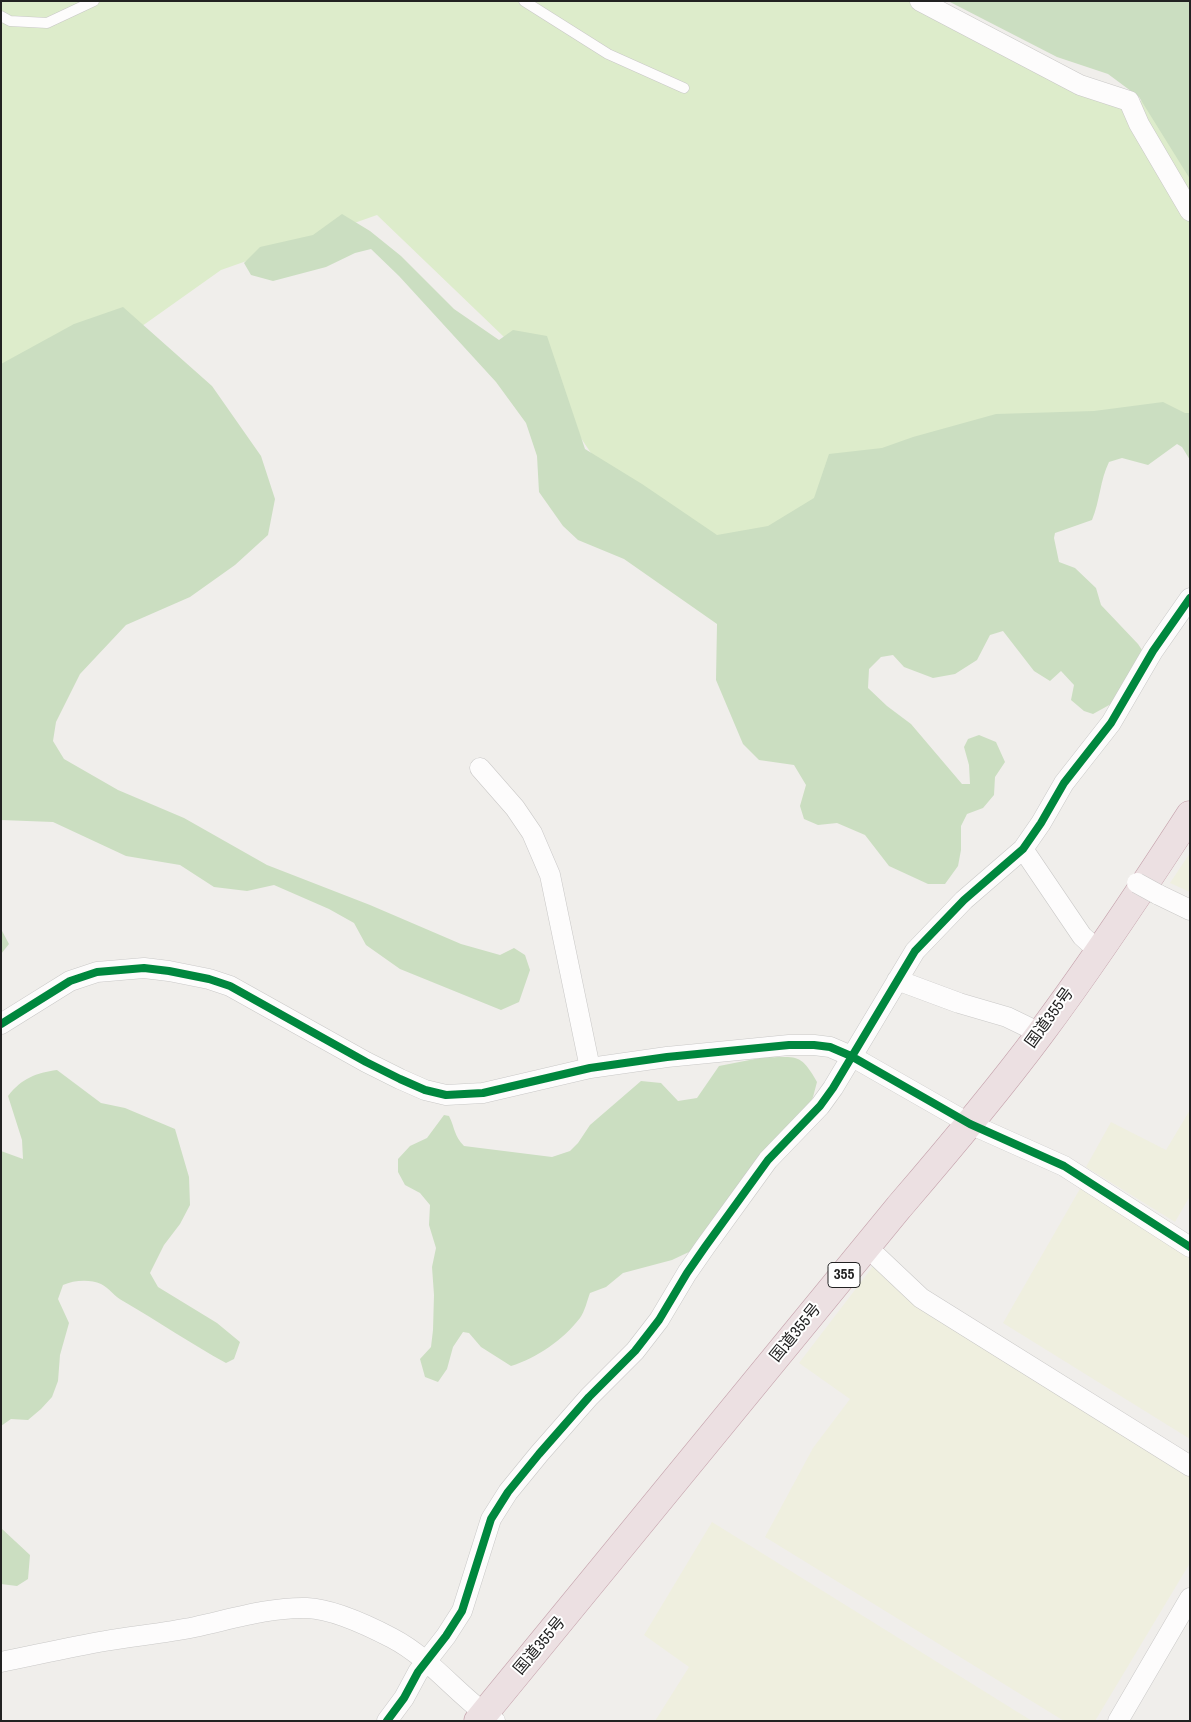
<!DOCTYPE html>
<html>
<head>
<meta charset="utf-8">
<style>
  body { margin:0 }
  #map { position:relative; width:1191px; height:1722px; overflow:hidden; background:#f0eeeb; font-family:"Archivo Narrow",sans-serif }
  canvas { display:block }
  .frame { position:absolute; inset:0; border:2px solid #222; pointer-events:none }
</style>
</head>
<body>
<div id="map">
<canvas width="1191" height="1722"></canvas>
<div class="frame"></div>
</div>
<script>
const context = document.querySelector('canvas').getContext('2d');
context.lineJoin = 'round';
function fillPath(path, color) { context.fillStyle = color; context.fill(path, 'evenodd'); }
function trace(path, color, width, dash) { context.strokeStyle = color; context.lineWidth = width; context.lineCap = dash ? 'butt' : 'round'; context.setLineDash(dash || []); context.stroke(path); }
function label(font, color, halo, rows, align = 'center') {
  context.font = font + ' "Archivo Narrow","Noto Sans JP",sans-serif'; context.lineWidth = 4; context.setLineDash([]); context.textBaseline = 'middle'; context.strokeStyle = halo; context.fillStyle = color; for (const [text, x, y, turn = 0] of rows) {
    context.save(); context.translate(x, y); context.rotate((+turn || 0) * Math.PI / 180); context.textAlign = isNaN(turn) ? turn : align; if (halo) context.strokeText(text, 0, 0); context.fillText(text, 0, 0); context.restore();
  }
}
fillPath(new Path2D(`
  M1190,853V892L1170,883Z
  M1190,1110V1196L1175,1222L1086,1167L1111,1122L1166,1150Z
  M1081,1187L1190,1259V1439L1003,1323Z
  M874,1265L1190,1475V1563L1095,1721H1064L765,1537L813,1448L850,1399L799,1363Z
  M712,1522L757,1550L1032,1721H655L689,1667L644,1635Z`), '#efefdf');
fillPath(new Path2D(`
  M1,1H908L1190,122V416L746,550L630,511L529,361L377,215L221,270L128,336L1,400Z`), '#ddeccb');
fillPath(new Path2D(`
  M948,1H1190V179L1139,97L1108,74L1057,57Z
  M342,214L370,231L401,256L454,309L499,340L513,330L547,336L585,449L642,484L717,535L768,526L814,498L829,454L882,448L913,437L996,414L1094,411L1163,402L1185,413H1190V460L1182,447L1177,444L1148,465L1122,458L1109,462C1100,480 1100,501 1092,520L1055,533L1054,538L1059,562L1075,568L1096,588L1101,605L1138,644L1148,659L1120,699L1093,714L1084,711L1071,700L1074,685L1061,671L1050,681L1034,671L1003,631L990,635L977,660L955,674L933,678L904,667L893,655L881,657L869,669L868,688L887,706L911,724L962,784H970L969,765L964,747L968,739L979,735L996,742L1005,762L995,777L994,795L983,808L967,814L961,826V850L958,866L945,884H928L889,866L865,835L837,823L818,825L804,819L800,806L806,785L794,765L759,760L743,744L716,680L717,624L624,559L578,540L563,526L539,492L537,456L526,423L496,382L399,276L371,249L355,253L326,267L273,281L251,275L244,263L260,247L313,235Z
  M123,307L212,386L261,456L275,499L268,535L235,565L190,597L126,625L80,674L56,722L53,741L64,759L118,790L184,818L267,865L370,905L461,944L500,955L514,948L525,955L530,970L519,1002L501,1010L400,969L366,945L354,923L329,909L274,885L247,891L214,887L180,865L126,856L53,822L1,820V364L74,324Z
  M1,929L9,944L1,954Z
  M765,1057C797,1058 800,1052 817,1082L813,1097L806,1112L691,1251L672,1260L623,1273L606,1287L590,1293C587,1301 585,1311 580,1318C563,1340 537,1358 511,1366L481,1347L469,1333L463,1332L453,1347L447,1369L438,1382L425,1377L420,1359L431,1347L433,1330L434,1295L432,1267L436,1248L429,1225L430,1205L420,1193L405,1185L398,1172V1159L410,1146L427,1138L444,1115L449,1116C455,1128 454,1136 464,1146L552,1157L570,1151L578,1143L590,1125L641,1081L661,1083L678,1101L697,1098L719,1066Z
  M57,1070L101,1103L125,1108L175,1129L189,1177L190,1205L180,1224L164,1245L150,1273L158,1287L217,1323L240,1342L234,1359L226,1363C191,1344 158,1321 123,1301C115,1297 109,1288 101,1284C90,1279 74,1280 63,1285L58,1299L69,1323L60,1355L58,1381L52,1397L41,1409L28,1420L11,1419L1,1426V1151L23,1159L22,1140L8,1096C22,1078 36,1073 57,1070Z
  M1,1528L30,1555L28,1579L17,1586L1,1584Z`), '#cbdec1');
const lane = new Path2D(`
  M524,1L608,54L684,88
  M1,16L10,21L47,23L94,1`);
const street = new Path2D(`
  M920,1L1080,85L1129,101L1139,124L1190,211
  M480,768L515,808L532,833L550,875L590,1068
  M1023,849L1082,936L1093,946L1099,950
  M1157,894L1190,910
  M897,980L959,1003L1007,1017L1040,1033
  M1,1024L70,981L97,972L144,968L169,971L209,979L230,986L366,1062L400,1079L425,1090L446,1095L483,1093L590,1068L667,1057L789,1045H814L830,1047L851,1056L970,1124L1064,1166L1190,1247
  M867,1247L921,1298L1190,1466
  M1,1662C36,1655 70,1647 105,1641C135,1636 165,1633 195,1627C232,1619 269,1607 307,1608C333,1609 369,1626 392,1638C432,1659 458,1696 495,1721
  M387,1721L404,1698L418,1672L446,1636L462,1611L491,1519L508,1492L539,1454L589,1397L635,1351L659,1320L687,1273L705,1247L768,1160L820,1106L833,1088L915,951L964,900L1023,849L1041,823L1064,783L1111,723L1153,651L1190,598
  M1118,1721L1190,1598`);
const highway = new Path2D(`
  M478,1721L899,1207C948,1150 996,1093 1040,1034C1093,963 1142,889 1190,815`);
trace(lane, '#c9c8c7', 11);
trace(street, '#c9c8c7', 21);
trace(highway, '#c5a2ac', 29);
trace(lane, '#fdfcfc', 10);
trace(street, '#fdfcfc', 20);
trace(highway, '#ece0e2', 28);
const streetBridge = new Path2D(`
  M1137,883L1157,894`);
trace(streetBridge, '#c9c8c7', 21, []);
trace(streetBridge, '#fdfcfc', 20);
trace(new Path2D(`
  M1,1024L70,981L97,972L144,968L169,971L209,979L230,986L366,1062L400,1079L425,1090L446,1095L483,1093L590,1068L667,1057L789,1045H814L830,1047L851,1056L970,1124L1064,1166L1190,1247
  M387,1721L404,1698L418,1672L446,1636L462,1611L491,1519L508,1492L539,1454L589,1397L635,1351L659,1320L687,1273L705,1247L768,1160L820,1106L833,1088L915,951L964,900L1023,849L1041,823L1064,783L1111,723L1153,651L1190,598`), '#00873e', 8);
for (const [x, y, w] of [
  [844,1275,32]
]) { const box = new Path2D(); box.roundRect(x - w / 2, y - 12.5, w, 25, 4); context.fillStyle = '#fff'; context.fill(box); trace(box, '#222', 1); }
label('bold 15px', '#222', null, [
  ["355",844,1275]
]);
label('16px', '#222', '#fff', [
  ["国道355号",1050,1018,-54],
  ["国道355号",796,1333,-51],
  ["国道355号",540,1646,-50]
]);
</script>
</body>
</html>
